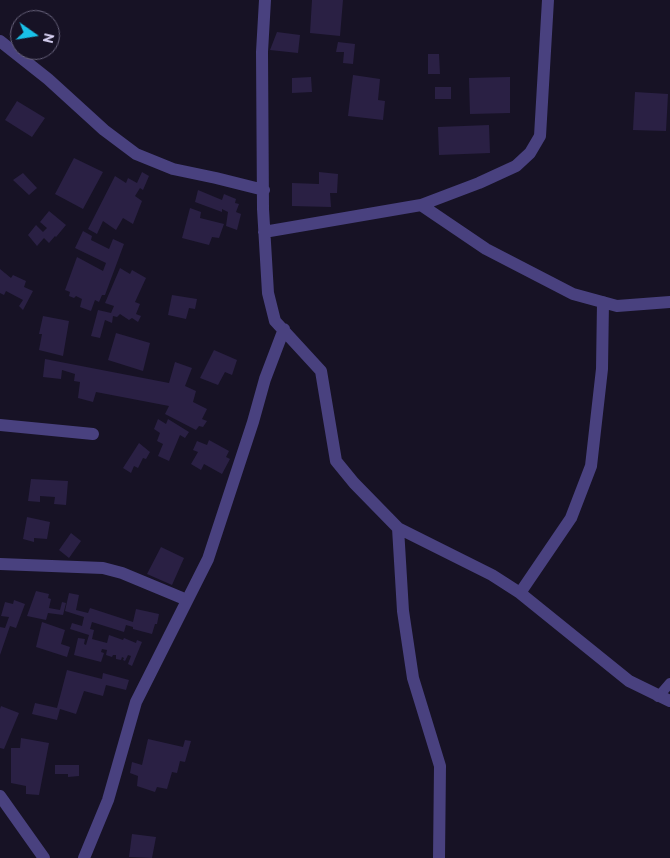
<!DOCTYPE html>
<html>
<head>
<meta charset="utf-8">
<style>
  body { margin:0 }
  #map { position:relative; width:670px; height:858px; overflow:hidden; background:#171225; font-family:"PT Sans",sans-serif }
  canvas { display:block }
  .north { position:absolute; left:10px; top:10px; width:50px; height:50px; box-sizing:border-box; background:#171225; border:1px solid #67627b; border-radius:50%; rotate:103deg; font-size:14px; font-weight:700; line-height:20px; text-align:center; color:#e0d9fb }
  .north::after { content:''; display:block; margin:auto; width:18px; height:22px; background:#19c1e8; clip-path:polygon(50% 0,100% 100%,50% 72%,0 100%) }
</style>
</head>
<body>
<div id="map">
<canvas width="670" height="858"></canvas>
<div class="north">N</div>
</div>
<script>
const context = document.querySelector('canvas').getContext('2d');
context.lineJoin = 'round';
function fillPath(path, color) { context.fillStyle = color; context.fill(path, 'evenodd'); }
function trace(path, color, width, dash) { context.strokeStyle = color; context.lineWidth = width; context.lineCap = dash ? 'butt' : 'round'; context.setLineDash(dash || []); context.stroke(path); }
fillPath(new Path2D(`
  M312,0H343L340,36L310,33Z
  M277,32L300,35L298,53L270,50Z
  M338,42L355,44L353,64L343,63L344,52H336Z
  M428,54H439L440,74H428Z
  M353,75L380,79L378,100L385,101L383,120L348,116Z
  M311,77L312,92L292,93V78Z
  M510,77V113L470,114L469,78Z
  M435,87H451V99H435Z
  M635,92L668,94L666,131L633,130Z
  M17,101L45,118L32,137L5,120Z
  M489,125L490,153L439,155L438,127Z
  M74,158L103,172L83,209L55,194Z
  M142,172L149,176L143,190L140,188L135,196L142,201L133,224L123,218L116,230L103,221L97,234L88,229L115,176L126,183L128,178L137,183Z
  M319,172L338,174L337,193H330L331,207L292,206V183L319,184Z
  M23,173L37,188L29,195L13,180Z
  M198,190L222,200L224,194L236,199L235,203L239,204L236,212L241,214L237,230L226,226L228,212L222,209V212L195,202Z
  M190,208L201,212L200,218L224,224L219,238L212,237L209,245L182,238Z
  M49,211L66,225L56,237L55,236L49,243L44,238L37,246L28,235L36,225L43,232L47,228L40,222Z
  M83,231L92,236L91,240L109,249L113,239L124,244L105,295H102L99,302L95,300L91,311L80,307L82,299L76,296L74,298L69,296L70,292L65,290L77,257L103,271L106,263L75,248Z
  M120,268L130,274L132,270L146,278L135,302L140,304L136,314L141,316L138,322L132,318L129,320L120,314L117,317L113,316L112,323L105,320L100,338L91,336L98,310L111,313L114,306L105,303Z
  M0,269L11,278L13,275L26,281L24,287L33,291L23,310L19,306L23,300L6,291L4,295L0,293Z
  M172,295L197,299L195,309L189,308L186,319L168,315Z
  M43,316L69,321L63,356L39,350L42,334H39Z
  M116,333L150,343L143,371L108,360Z
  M214,350L237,360L232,375L225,372L218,385L200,378Z
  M45,359L169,383L175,362L192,368L185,386L196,391L193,402L207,409L202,419L207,421L203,427L199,426L196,430L165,414L169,406L96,392L93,402L78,398L80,382L74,381L75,374L62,370L61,379L43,377Z
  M158,419L166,424L168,419L189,432L185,438L180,435L169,461L158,456L163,444L157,441L160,433L154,429Z
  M209,440L229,451L226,457L230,459L222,474L204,464L201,470L191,464L198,452L193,450L197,441L207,445Z
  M139,443L150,452L146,459L143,458L138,468L134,466L131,473L123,468Z
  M31,479L68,481L66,505L54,504L55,497L40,496V502L28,501Z
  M27,517L50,522L47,539L34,538V542L23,539Z
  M71,533L81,541L69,558L59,550Z
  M161,547L184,558L172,585L147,574Z
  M36,591L49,594L48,598L51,599L49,608L60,610L62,602L66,603L63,615L48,613L46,620L27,616Z
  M69,593L79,595L76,610L88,613L90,608L133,622L136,609L159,614L157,624H155L152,634L133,629V627L126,625L124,632L92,622L90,629L94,630L92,639L107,643L109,635L123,640L124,638L136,643L137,640L142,642L132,666L128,664L131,656L128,655L125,661L123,660L124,658L122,657L121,660L116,659V655H113L112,657L106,655L107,650L102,649L101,652L104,653L101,662L74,655L78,638L85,639L84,644L86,645L89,635L70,629L72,623L82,626L84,617L65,611Z
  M14,600L25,604L16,628L10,626L0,655V627L5,628L9,617L1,616L5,602L13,604Z
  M42,622L65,630L61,644L70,647L67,657L36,647Z
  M67,670L102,679L103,673L129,680L126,690L106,685L103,696L84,691L76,714L60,709L57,720L32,714L35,703L57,708Z
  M1,706L19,713L4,749L0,748V709Z
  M21,738L49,743L39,795L26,794V786L11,783V748H20Z
  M148,739L183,747L185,740L191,741L185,762L180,761L177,773L172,772L167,789L157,787L155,792L137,786L138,776L130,773L132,762L142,765Z
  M55,765H79V776L68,777V774H55Z
  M132,834L156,837L152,858L129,857Z`), '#2a2044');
trace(new Path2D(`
  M658,697L670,683`), '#49417f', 10);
trace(new Path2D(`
  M265,0L262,52L263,209L268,293L275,321L321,371L336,461L354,483L398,528L492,575L520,593L629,681L670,701
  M0,41L48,79L104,130L136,154L173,169L216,178L264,190
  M421,205L486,249L573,294L617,306L670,302
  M264,232L421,205L479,183L516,166L530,153L540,136L548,0
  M0,425L93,434
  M398,528L403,611L413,678L440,766L439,858
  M0,564L103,568L122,573L187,600
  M520,593L571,518L591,466L602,369L603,302
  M0,796L44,858
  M84,858L108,800L136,702L208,559L253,422L265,379L284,329`), '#49417f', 12);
</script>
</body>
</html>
